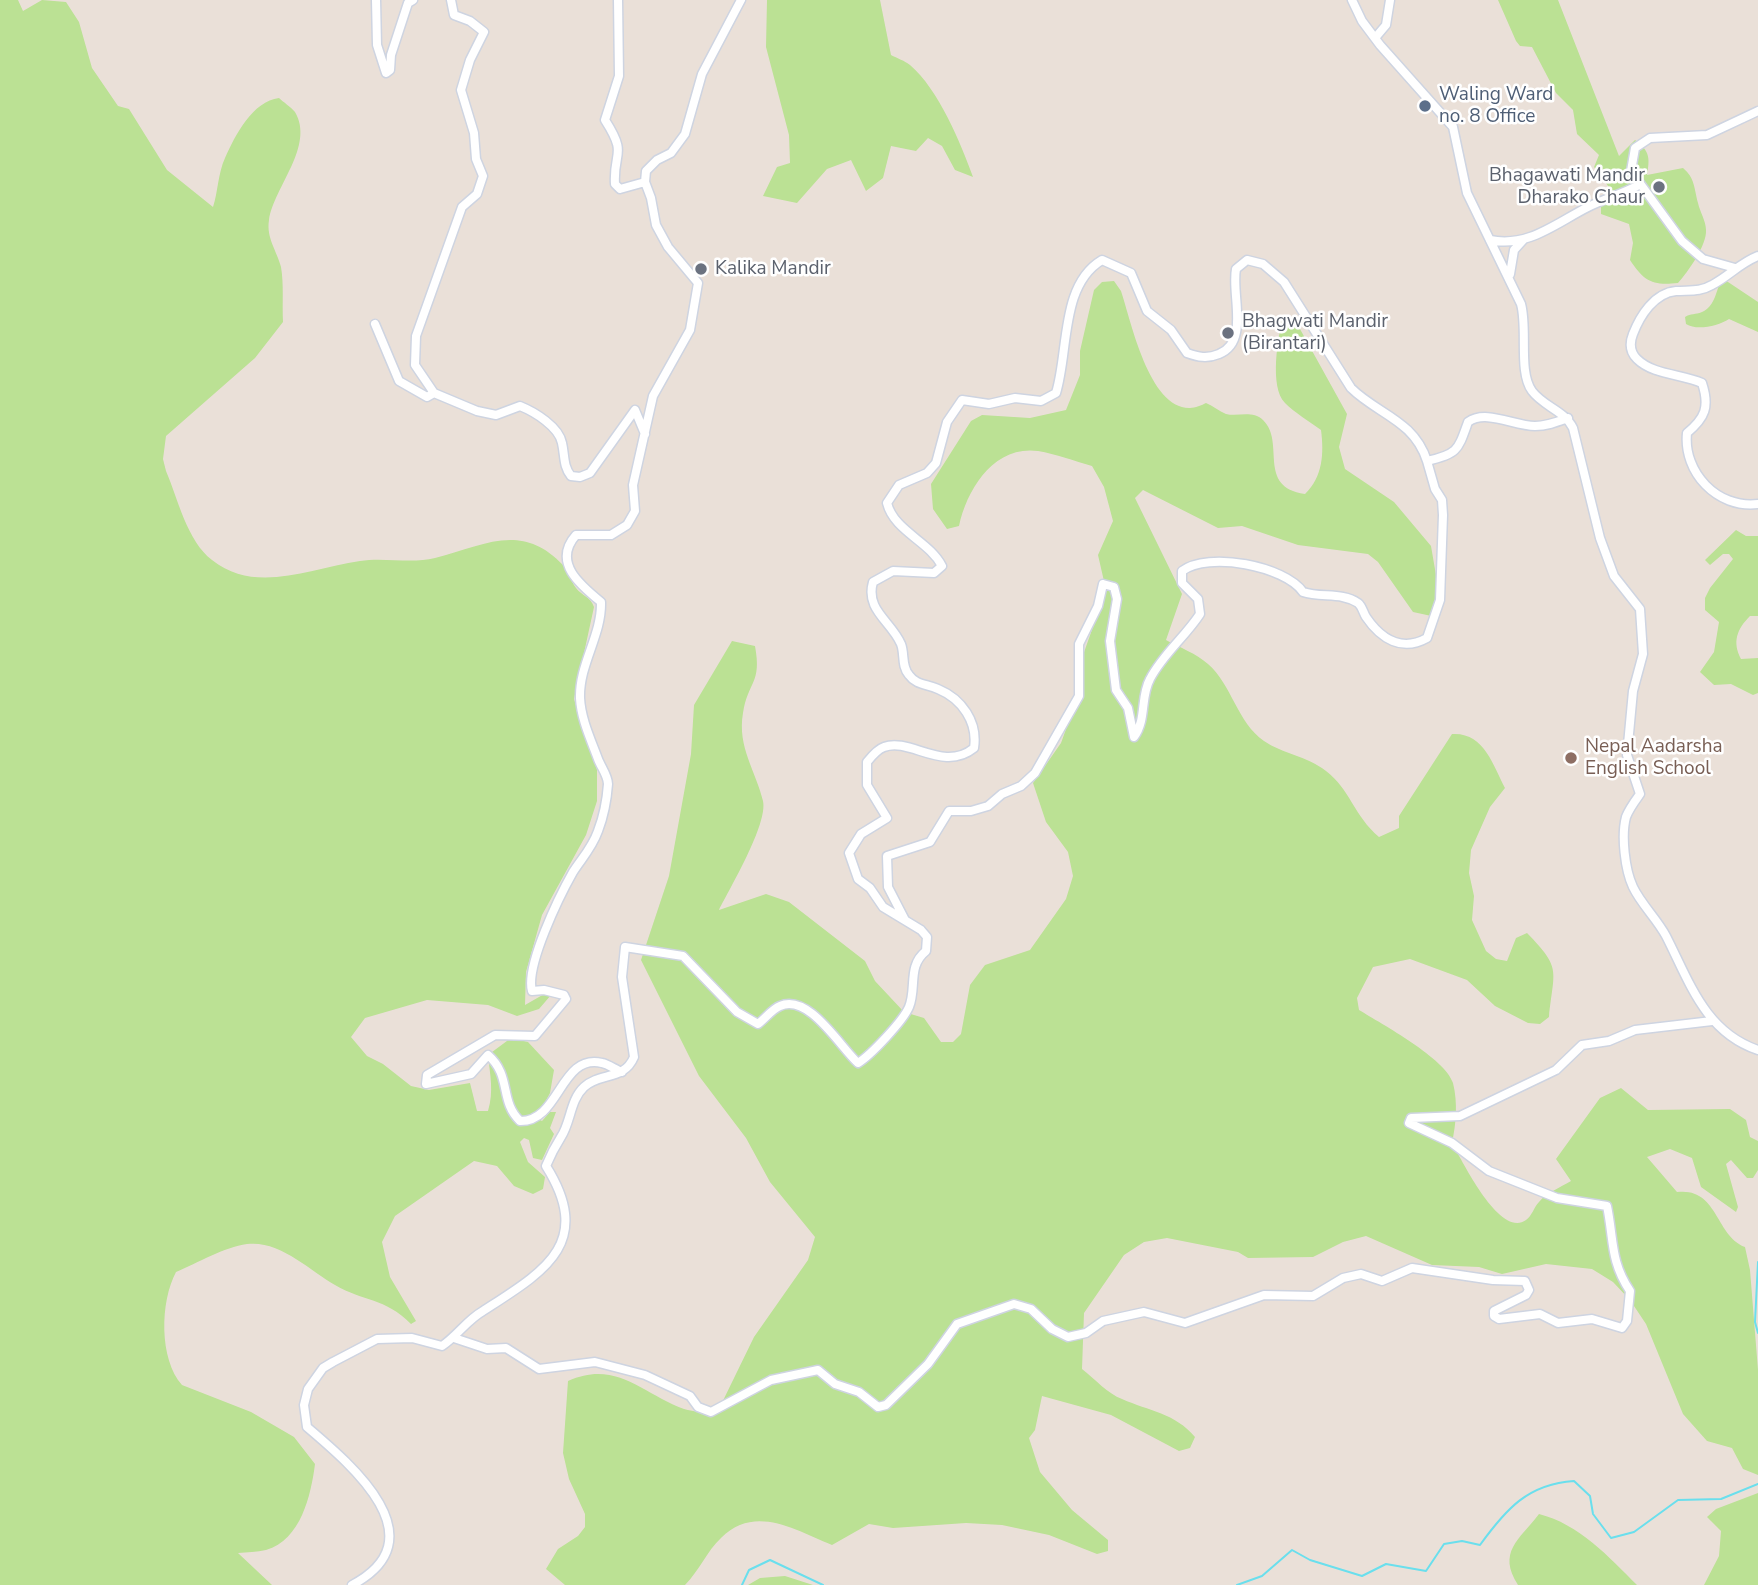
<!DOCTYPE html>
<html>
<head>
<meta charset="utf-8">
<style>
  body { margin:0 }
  canvas { display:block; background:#eae0d8 }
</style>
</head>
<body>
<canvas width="1758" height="1585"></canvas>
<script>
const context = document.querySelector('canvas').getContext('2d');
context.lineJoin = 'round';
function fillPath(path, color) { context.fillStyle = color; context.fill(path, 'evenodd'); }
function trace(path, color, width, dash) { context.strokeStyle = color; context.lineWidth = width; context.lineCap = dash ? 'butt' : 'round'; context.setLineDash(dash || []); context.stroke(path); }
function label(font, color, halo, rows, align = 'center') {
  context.font = font + ' "Nunito Sans",sans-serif'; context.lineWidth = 5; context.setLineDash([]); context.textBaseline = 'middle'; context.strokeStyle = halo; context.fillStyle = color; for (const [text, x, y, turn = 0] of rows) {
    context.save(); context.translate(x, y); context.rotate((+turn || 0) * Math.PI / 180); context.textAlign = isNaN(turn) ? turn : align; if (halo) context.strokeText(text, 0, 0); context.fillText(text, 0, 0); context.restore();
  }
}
fillPath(new Path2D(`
  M0,0H18L23,11L42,0L66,2L79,22L92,68L118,106L129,109L167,170L213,207C218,192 218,173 225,158C235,135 253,101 279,98C283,102 291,107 295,112C315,146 274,187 269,220C266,238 277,251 281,267C284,284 282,305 283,322L255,358L166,436L163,459L166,471C178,499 187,541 212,560C256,595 310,568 360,561C384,557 411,564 435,558C483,546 521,521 563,565C569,571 571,582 576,588C582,596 590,596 594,607L574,699L597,770V801L586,835L542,915L526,972L525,1005L546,993L551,995L539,1009L517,1016L488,1005L427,1000L365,1018L351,1037L367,1056L383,1064L411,1086L429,1090L470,1083L477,1111H488C494,1091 490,1075 488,1055L511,1038L528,1042L554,1070L550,1093L537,1118L542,1121L550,1112H556L550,1128L554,1134L542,1160L533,1158L529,1140L524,1138L520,1142L528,1162L545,1177L543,1189L533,1194L514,1186L497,1166L474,1161L395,1216L382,1242L390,1277L416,1321L411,1324C384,1297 364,1302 335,1285C309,1270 280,1240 247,1244C224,1247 198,1263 176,1272C160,1302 159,1359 182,1385L251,1412L294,1437L315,1464C311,1495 301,1540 266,1550C257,1552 247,1552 238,1553L272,1585H0Z
  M767,0H880L891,55C897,58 905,61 910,65C939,90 960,142 973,177L955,170L942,146L928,138L916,151L891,146L883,178L866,191L851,160L827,169L797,203L763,196L777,167L790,163L789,135L766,47Z
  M1498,0H1558L1619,156L1635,140C1650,151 1650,158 1647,175L1683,168C1695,178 1694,188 1698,203C1700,212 1706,221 1706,230C1707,245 1688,272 1678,283C1652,286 1644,281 1630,260L1633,243L1629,224L1601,214V197L1611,190L1594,167L1599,155L1577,134L1573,110L1556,93L1532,47L1520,46L1516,41Z
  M1725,280L1758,302V332L1729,319C1718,326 1697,331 1686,324L1685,317C1691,313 1695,315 1702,312C1714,307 1716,293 1720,282Z
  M1114,281L1121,291C1131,321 1149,409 1190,408C1195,408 1202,405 1206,403C1213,406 1219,411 1226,414C1238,417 1252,410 1263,420C1286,442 1256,487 1305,494C1323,477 1324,453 1321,430C1309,421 1295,413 1285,403C1269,387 1278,336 1283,317L1295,320L1347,414L1339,447L1345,469L1394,502L1431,546L1437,581L1436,617L1413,612L1378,562L1368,554L1298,545L1242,526L1218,528L1143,490L1135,498L1182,594L1166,640C1179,647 1197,654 1208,664C1232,685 1237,722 1264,741C1283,754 1307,756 1326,771C1350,789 1354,816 1379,837L1399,828V816L1452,734C1484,732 1493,765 1505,788L1490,807L1471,850L1469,873L1474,896L1472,920L1486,951L1496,959L1507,961L1516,938L1527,933C1562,969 1554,969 1549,1017L1540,1024L1528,1023L1495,1006L1467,980L1410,959L1373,967L1357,998L1359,1010C1382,1024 1446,1059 1453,1083C1458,1103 1456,1124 1452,1143C1463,1162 1500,1239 1526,1220C1532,1216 1534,1207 1539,1202C1546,1193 1561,1187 1571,1181L1556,1159L1600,1098L1621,1088L1648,1110L1730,1109L1746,1120L1750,1137L1758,1141V1170L1753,1178H1747L1731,1160L1726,1164L1738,1207L1736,1212L1701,1187L1692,1158L1670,1149L1647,1157L1677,1192C1718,1187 1715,1235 1745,1247L1750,1270L1758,1370V1475L1743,1469L1732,1448L1707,1441L1683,1414L1646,1324L1630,1300L1613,1282L1592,1269L1546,1264L1502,1274L1479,1267L1432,1265L1366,1236L1343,1242L1313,1257L1248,1258L1238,1252L1167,1238L1144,1242L1124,1255L1084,1313L1082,1369C1095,1379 1108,1394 1122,1399C1149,1411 1175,1413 1195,1437L1190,1448L1179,1451L1111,1415L1042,1396L1035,1430L1029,1438L1040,1472L1072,1510L1108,1540V1551L1097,1554L1049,1535L1002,1525L966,1523L893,1528L869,1524L832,1545C795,1530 755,1504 721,1538C707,1551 699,1571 685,1585H565L546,1569L558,1549L578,1536L585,1527V1514L569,1479L563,1453L568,1381C616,1359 643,1394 684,1409C694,1412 706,1412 716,1415L754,1337L808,1260L815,1237L770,1182L746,1138L699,1076L641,960L669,876L691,754L694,705L732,641L755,646C762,684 748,681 743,713C737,747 756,771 763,801C768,824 730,888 719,910L766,894L789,902L865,961L875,981L904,1012L924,1018L941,1042H953L961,1034L970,985L985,965L1030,950L1066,899L1073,876L1068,852L1046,822L1033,783L1061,743L1074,707L1082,658L1106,590L1098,555L1113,521L1104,487L1092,466C1074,461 1056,454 1038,451C994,445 967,489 959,526L947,529L933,509L931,484L971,421L982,415L1030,418L1066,410L1080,375V351L1094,290L1102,282Z
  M1736,530L1746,536H1758V616H1750C1737,629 1732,642 1741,659L1758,658V693L1753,695L1731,684L1714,685L1700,672L1714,652L1719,622L1705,610V598L1710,588L1733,559L1729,554H1723L1710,565L1705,560Z
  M1758,1493V1585H1704L1719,1556L1721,1531L1707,1517L1716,1509Z
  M1539,1514C1579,1524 1609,1557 1637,1585H1518C1497,1552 1519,1540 1539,1514Z
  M785,1576L813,1585H748L760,1578Z`), '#bbe194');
trace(new Path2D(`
  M1758,1262L1755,1322L1758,1333
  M742,1585L749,1570L770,1560L823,1585
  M1237,1585L1262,1576L1292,1550L1310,1560L1362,1576L1386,1564L1426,1571L1444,1544L1462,1541L1480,1545C1506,1509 1528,1484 1574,1481L1590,1496L1593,1514L1611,1538L1634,1532L1678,1500L1721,1499L1758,1484`), '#6adfed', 2);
const minor = new Path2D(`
  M376,0L377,45L386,73L390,70L391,55L408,3L413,0
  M618,0L619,76L605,120C628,156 613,151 615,184L620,189L645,182
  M1352,0L1362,21L1380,45L1453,127L1467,193L1521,304C1528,329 1518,372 1532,391C1544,407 1564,410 1573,428L1600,538L1614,576L1640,609L1643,654L1633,691L1627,755L1640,794C1635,801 1629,809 1626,817C1621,836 1625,870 1633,887C1641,904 1657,919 1666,936C1690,983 1705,1032 1758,1050
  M1375,38L1386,25L1390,0
  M1490,240C1528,248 1556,223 1588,207C1604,199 1622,194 1639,185
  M1758,256C1740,263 1729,276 1712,285C1700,292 1690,290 1676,291C1654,293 1640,316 1633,334C1629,344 1630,352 1637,359C1653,375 1682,374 1702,383C1710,407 1705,418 1687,433C1683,472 1717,509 1758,504
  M1735,268L1703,259L1682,241L1631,171L1635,148L1650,138L1707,135L1758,111
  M1510,274L1514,250L1524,239
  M375,324L399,381L427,397L434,393L415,365L416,336L462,207L477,194L483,176L476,159L474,133L461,90L470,60L484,32L470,21L454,15L451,0
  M434,393L477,411L496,415L520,406C535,412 559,427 562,443C565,456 563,466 571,476L580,477L590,473L635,410L645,434
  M905,920L888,887L887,856L930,842L949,811H971L988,806L1002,794L1021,786L1035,773L1079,696V644L1098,606L1103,584L1114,587L1117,599L1110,641L1116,690L1128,708L1134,737C1147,719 1140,697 1150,679C1163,654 1185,637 1200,614L1198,599L1182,583V571C1208,551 1285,566 1303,592C1321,598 1342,592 1358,603C1362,606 1363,612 1366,617C1381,639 1402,652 1427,638L1440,600L1443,515L1442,500L1435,489L1427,461
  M622,1072C616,1070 608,1064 602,1063C560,1053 560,1122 520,1121C499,1101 512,1076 488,1055L471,1074L426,1084L427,1075L495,1035L535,1036L566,999L564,995L544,990L532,991C525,966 560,895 573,872C582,858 592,848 598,831C603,818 607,798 608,784C608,776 601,767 598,759C591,740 581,719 580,698C579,664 602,635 601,602C580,585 552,562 576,535H611L627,525L635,511L633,485L653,396L690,330L698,283L668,247L656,225L651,198L645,182L646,171L657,160L671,153L685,134L702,74L741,0
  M454,1338L487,1349L506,1348L539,1369L595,1362L645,1375L690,1396L698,1407L711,1412L771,1380L818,1370L835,1384L859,1392L878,1407L886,1405L928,1364L957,1324L1014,1304L1031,1309L1052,1329L1068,1337L1086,1333L1103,1321L1144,1312L1185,1323L1264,1295L1313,1296L1343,1278L1361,1274L1382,1281L1412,1268L1493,1280L1525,1281L1529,1290L1526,1295L1494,1311V1316L1499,1319L1540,1314L1558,1323L1592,1319L1622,1328L1627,1321L1630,1291C1610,1261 1614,1240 1607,1206L1557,1198L1489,1171L1452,1143L1409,1123L1411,1118L1460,1116L1556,1070L1582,1045L1609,1041L1635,1030L1712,1021
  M352,1585C439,1539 353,1466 307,1427L304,1405L308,1389L323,1368L333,1362L377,1339L412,1338L442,1346C457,1336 467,1320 483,1311C543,1272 595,1244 546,1166C551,1154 554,1148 561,1137C571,1122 570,1100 584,1087C600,1072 624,1081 634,1057L622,977L625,947L683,956L737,1012L758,1024C765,1019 772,1009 780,1006C809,993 840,1047 858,1063C871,1055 903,1021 909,1007C917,988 907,966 926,951L927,937L921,930L883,907L870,888L858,879L849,853L861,834L887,818L867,785V762C871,757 878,749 884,747C910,737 943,773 974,748C978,722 962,699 938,689C927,684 916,685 909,675C901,666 905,654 901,644C891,621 865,610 873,582L893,571L934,573L942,566C929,541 894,531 887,503L899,485L927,473L936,463L947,422L962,400L989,404L1015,398L1041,401L1056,393C1069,351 1060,285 1102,260L1131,273L1147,311L1171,330L1187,353C1198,357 1207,359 1219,354C1250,342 1231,294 1236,269L1247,260L1263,264L1284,282L1351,388C1377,414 1414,420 1427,461C1458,454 1458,450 1468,422C1486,409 1514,426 1535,426C1547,426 1557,422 1568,418`);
trace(minor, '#ced4e1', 11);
trace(minor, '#fff', 8);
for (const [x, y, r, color] of [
  [1425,106,7,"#5c6f8a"],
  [1659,187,7,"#6b7280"],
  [701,269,7,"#6b7280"],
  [1228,333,7,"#6b7280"],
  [1571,758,7,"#8d6e63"]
]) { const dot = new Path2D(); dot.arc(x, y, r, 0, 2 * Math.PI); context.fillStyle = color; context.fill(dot); trace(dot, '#fff', 2.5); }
label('19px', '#4e5e75', '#fff', [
  ["Waling Ward",1439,95],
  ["no. 8 Office",1439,117]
], 'left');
label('19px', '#5b616d', '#fff', [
  ["Bhagawati Mandir",1645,176,"right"],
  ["Dharako Chaur",1645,198,"right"],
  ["Kalika Mandir",715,269],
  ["Bhagwati Mandir",1242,322],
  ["(Birantari)",1242,344]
], 'left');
label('19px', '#785e54', '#fff', [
  ["Nepal Aadarsha",1585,747],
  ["English School",1585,769]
], 'left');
</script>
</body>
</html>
